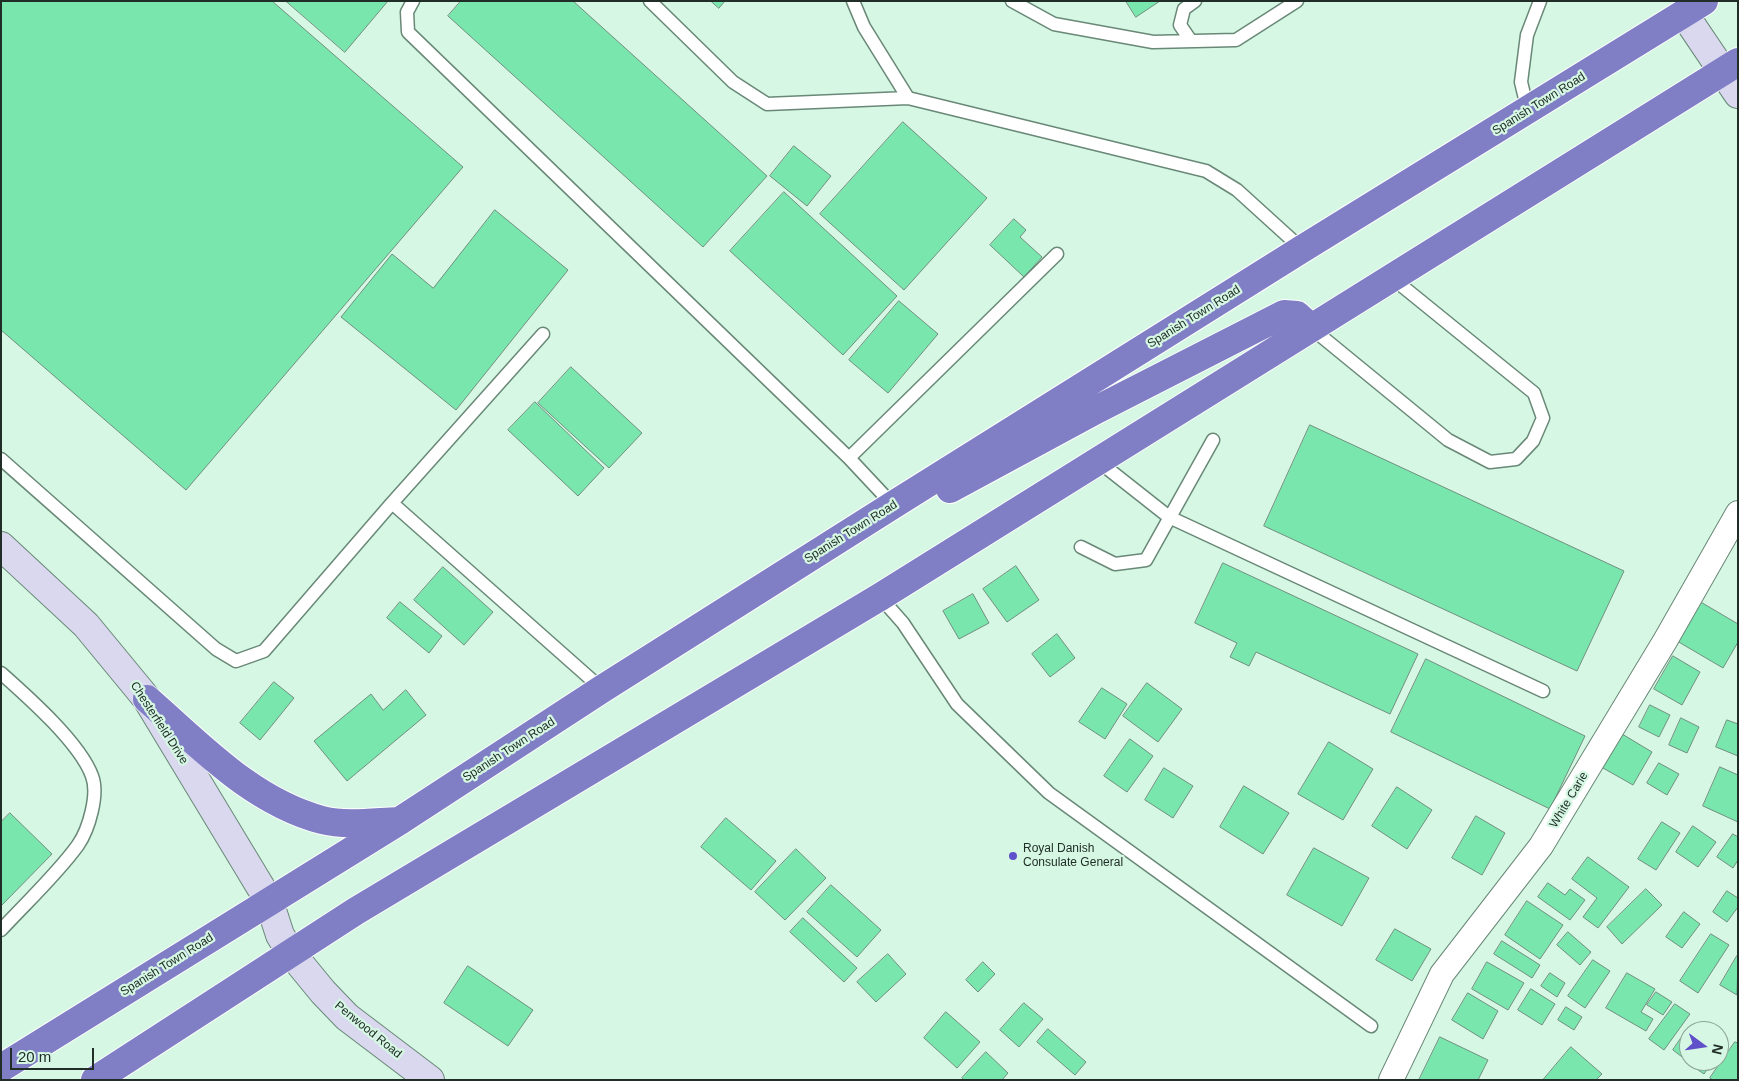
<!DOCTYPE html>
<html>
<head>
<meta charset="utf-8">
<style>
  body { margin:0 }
  #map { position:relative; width:1739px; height:1081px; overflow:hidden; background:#d5f7e3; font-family:Arial,sans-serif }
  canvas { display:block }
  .frame { position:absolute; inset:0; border:2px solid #212e27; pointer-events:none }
  .north { position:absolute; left:1679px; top:1021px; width:50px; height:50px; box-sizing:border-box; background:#d5f7e3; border:1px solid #8da798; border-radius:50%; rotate:104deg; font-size:14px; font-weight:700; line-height:20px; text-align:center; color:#212e27 }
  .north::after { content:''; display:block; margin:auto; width:18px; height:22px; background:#6050c9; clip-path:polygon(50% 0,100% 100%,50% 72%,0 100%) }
  .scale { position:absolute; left:10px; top:1048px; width:84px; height:22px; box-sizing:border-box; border:2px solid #212e27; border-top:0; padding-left:6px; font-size:15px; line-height:18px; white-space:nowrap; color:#212e27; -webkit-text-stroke:4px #d5f7e3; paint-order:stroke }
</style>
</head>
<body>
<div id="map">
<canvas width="1739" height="1081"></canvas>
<div class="frame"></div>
<div class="north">N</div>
<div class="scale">20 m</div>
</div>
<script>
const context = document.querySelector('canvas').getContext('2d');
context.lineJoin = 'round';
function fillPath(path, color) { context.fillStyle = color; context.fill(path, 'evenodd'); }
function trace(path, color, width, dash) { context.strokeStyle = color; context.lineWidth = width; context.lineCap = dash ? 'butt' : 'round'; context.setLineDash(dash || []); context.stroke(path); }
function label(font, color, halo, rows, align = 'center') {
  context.font = font + ' Arial,sans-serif'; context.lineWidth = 4.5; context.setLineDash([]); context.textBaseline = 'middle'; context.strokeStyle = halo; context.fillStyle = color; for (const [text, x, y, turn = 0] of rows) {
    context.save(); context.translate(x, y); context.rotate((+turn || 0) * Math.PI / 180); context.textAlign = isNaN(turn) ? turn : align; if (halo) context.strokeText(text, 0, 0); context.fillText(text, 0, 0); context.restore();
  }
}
const building = new Path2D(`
  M1,1H272L463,167L186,490L1,330Z
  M286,1H388L345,52Z
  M461,1H573L767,176L703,247L448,16Z
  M711,1H725L719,8Z
  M1126,1H1160L1136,17Z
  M903,122L987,198L904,290L820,214Z
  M794,146L831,176L807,206L770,176Z
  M784,192L897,296L843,355L730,251Z
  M495,210L568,270L456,410L341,317L392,254L433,288Z
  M1014,219L1026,230L1020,237L1042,257L1024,277L990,245Z
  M899,301L938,334L888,393L849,360Z
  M571,367L642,433L609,468L538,403Z
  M535,402L604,468L578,496L508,430Z
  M1310,425L1624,571L1577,671L1264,526Z
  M1223,563L1418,654L1390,714L1256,652L1249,666L1230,657L1237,643L1195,623Z
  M1016,566L1039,600L1007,622L983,589Z
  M443,567L493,612L464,645L414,600Z
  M973,594L989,623L959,639L943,611Z
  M1699,601L1738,624V642L1723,668L1677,641Z
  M400,602L442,636L429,653L387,618Z
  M1057,634L1075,658L1050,677L1032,654Z
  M1673,656L1700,672L1682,705L1654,689Z
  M1426,659L1585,736L1550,809L1391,732Z
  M274,682L294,698L260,740L240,723Z
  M1147,683L1182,709L1158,742L1123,716Z
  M1102,688L1127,704L1105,739L1079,722Z
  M406,690L426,715L347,781L314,741L371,694L383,710Z
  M1650,705L1670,715L1659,737L1639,727Z
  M1681,718L1699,727L1687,753L1669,745Z
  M1727,720L1738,724V756L1716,747Z
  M1622,734L1652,752L1633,785L1603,768Z
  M1130,739L1153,756L1127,792L1104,776Z
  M1329,742L1373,769L1343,820L1298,794Z
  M1659,763L1679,774L1667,795L1647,783Z
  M1720,767L1738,775V822L1703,806Z
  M1164,768L1193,786L1173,818L1145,800Z
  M1244,786L1289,813L1263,854L1220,827Z
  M1397,787L1432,810L1407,849L1372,826Z
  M10,813L52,854L1,906V822Z
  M1476,816L1505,833L1482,875L1452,858Z
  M726,818L776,861L751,890L701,847Z
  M1662,822L1680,833L1656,870L1638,859Z
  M1693,826L1716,842L1698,867L1676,852Z
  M1733,834L1738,837V860L1733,868L1717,857Z
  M1314,848L1369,878L1342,926L1287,895Z
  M796,849L826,878L785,920L755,892Z
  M1588,857L1629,887L1598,928L1583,917L1597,898L1572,879Z
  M1548,883L1565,895L1570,889L1585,900L1570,920L1538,897Z
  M831,885L881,930L857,957L807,912Z
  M1646,889L1662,905L1622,944L1607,927Z
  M1727,891L1738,898V907L1727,922L1713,912Z
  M1527,901L1563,925L1540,959L1505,935Z
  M1684,912L1700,924L1682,948L1666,937Z
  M803,918L857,968L844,982L790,932Z
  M1395,929L1431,949L1412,981L1376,960Z
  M1568,932L1591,952L1580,965L1557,945Z
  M1711,934L1729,945L1698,993L1680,981Z
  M1502,941L1540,965L1532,978L1494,954Z
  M888,954L906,974L876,1002L857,982Z
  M1737,956L1738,957L1737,995L1720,985Z
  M1593,960L1610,971L1585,1008L1568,996Z
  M983,962L995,974L978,992L966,980Z
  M1487,962L1524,983L1508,1010L1472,989Z
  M468,966L533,1010L508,1046L444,1003Z
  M1550,973L1565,983L1557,997L1541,986Z
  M1627,973L1655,989L1641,1012L1653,1019L1646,1031L1606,1008Z
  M1531,989L1555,1004L1542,1025L1518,1010Z
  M1656,992L1672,1002L1663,1015L1647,1005Z
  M1468,993L1498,1011L1483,1039L1452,1020Z
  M1024,1003L1043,1019L1019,1047L1000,1030Z
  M1675,1004L1690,1014L1664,1050L1649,1039Z
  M1566,1007L1582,1017L1574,1030L1558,1020Z
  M946,1012L980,1042L957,1068L924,1038Z
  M1048,1029L1086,1062L1075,1075L1037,1042Z
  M1686,1031L1689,1033V1057L1686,1060L1673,1050Z
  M1440,1037L1488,1060L1478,1080H1419Z
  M1735,1042L1738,1043V1080H1713L1710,1078Z
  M1571,1047L1602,1074L1596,1080H1543Z
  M986,1052L1008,1073L1002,1080H964L962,1078Z
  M1690,1061H1713L1704,1074L1688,1063Z`);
fillPath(building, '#79e6ae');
trace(building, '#708f7e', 1);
const lane = new Path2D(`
  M413,1L407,12L408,32L849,458L893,505
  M650,1L733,82L767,104L908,98L1206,171L1237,190L1302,249
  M853,1L864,27L908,98
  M1012,1L1054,24L1153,42L1236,40L1297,1
  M1191,41L1180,25L1184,9L1195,1
  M1528,111L1521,82L1527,35L1540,1
  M1310,327L1448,440L1490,462L1516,459L1533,441L1543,418L1534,393L1391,277
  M543,334L392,503L602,689
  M849,458L1057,254
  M1,459L216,649L236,661L264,651L392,503
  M1098,461L1169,517L1543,691
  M1081,547L1115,564L1146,560L1213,440
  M880,597L903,623L957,704L1049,793L1371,1026
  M1,673C28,697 80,743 92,776C99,794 89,829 78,845C58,873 25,904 1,930`);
const street = new Path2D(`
  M1391,1080L1442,974L1541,846L1665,641L1738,513`);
const secondary = new Path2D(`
  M1684,14L1738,94
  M1,546L86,625L147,699L269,901L280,935L291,953L323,992L347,1017L430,1080`);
const highway = new Path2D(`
  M950,489L1098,409L1284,314L1297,315L1310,327
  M147,699C200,745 251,801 322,820C346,826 373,822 398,821
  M1,1068L401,820L602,689L893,505L1302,249L1704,1
  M95,1080L356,911L880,597L1738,62`);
trace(lane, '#698877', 15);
trace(street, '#698877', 26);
trace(secondary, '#698877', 30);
trace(highway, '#fff', 30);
trace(lane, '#fff', 12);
trace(street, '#fff', 24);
trace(secondary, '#d9d8ee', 28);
trace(highway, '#807ec5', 28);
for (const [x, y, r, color] of [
  [1013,856,5,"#6050c9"]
]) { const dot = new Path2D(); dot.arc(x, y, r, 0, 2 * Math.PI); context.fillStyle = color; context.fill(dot); trace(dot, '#d5f7e3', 2); }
label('12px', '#212e27', '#d5f7e3', [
  ["Spanish Town Road",1539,104,-32],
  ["Spanish Town Road",1194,317,-32],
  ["Spanish Town Road",851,532,-32],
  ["Chesterfield Drive",159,723,57],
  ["Spanish Town Road",509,750,-33],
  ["White Carie",1569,800,-59],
  ["Spanish Town Road",167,965,-32],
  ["Penwood Road",368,1030,39]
]);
label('12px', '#212e27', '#d5f7e3', [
  ["Royal Danish",1023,849],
  ["Consulate General",1023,863]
], 'left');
</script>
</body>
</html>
